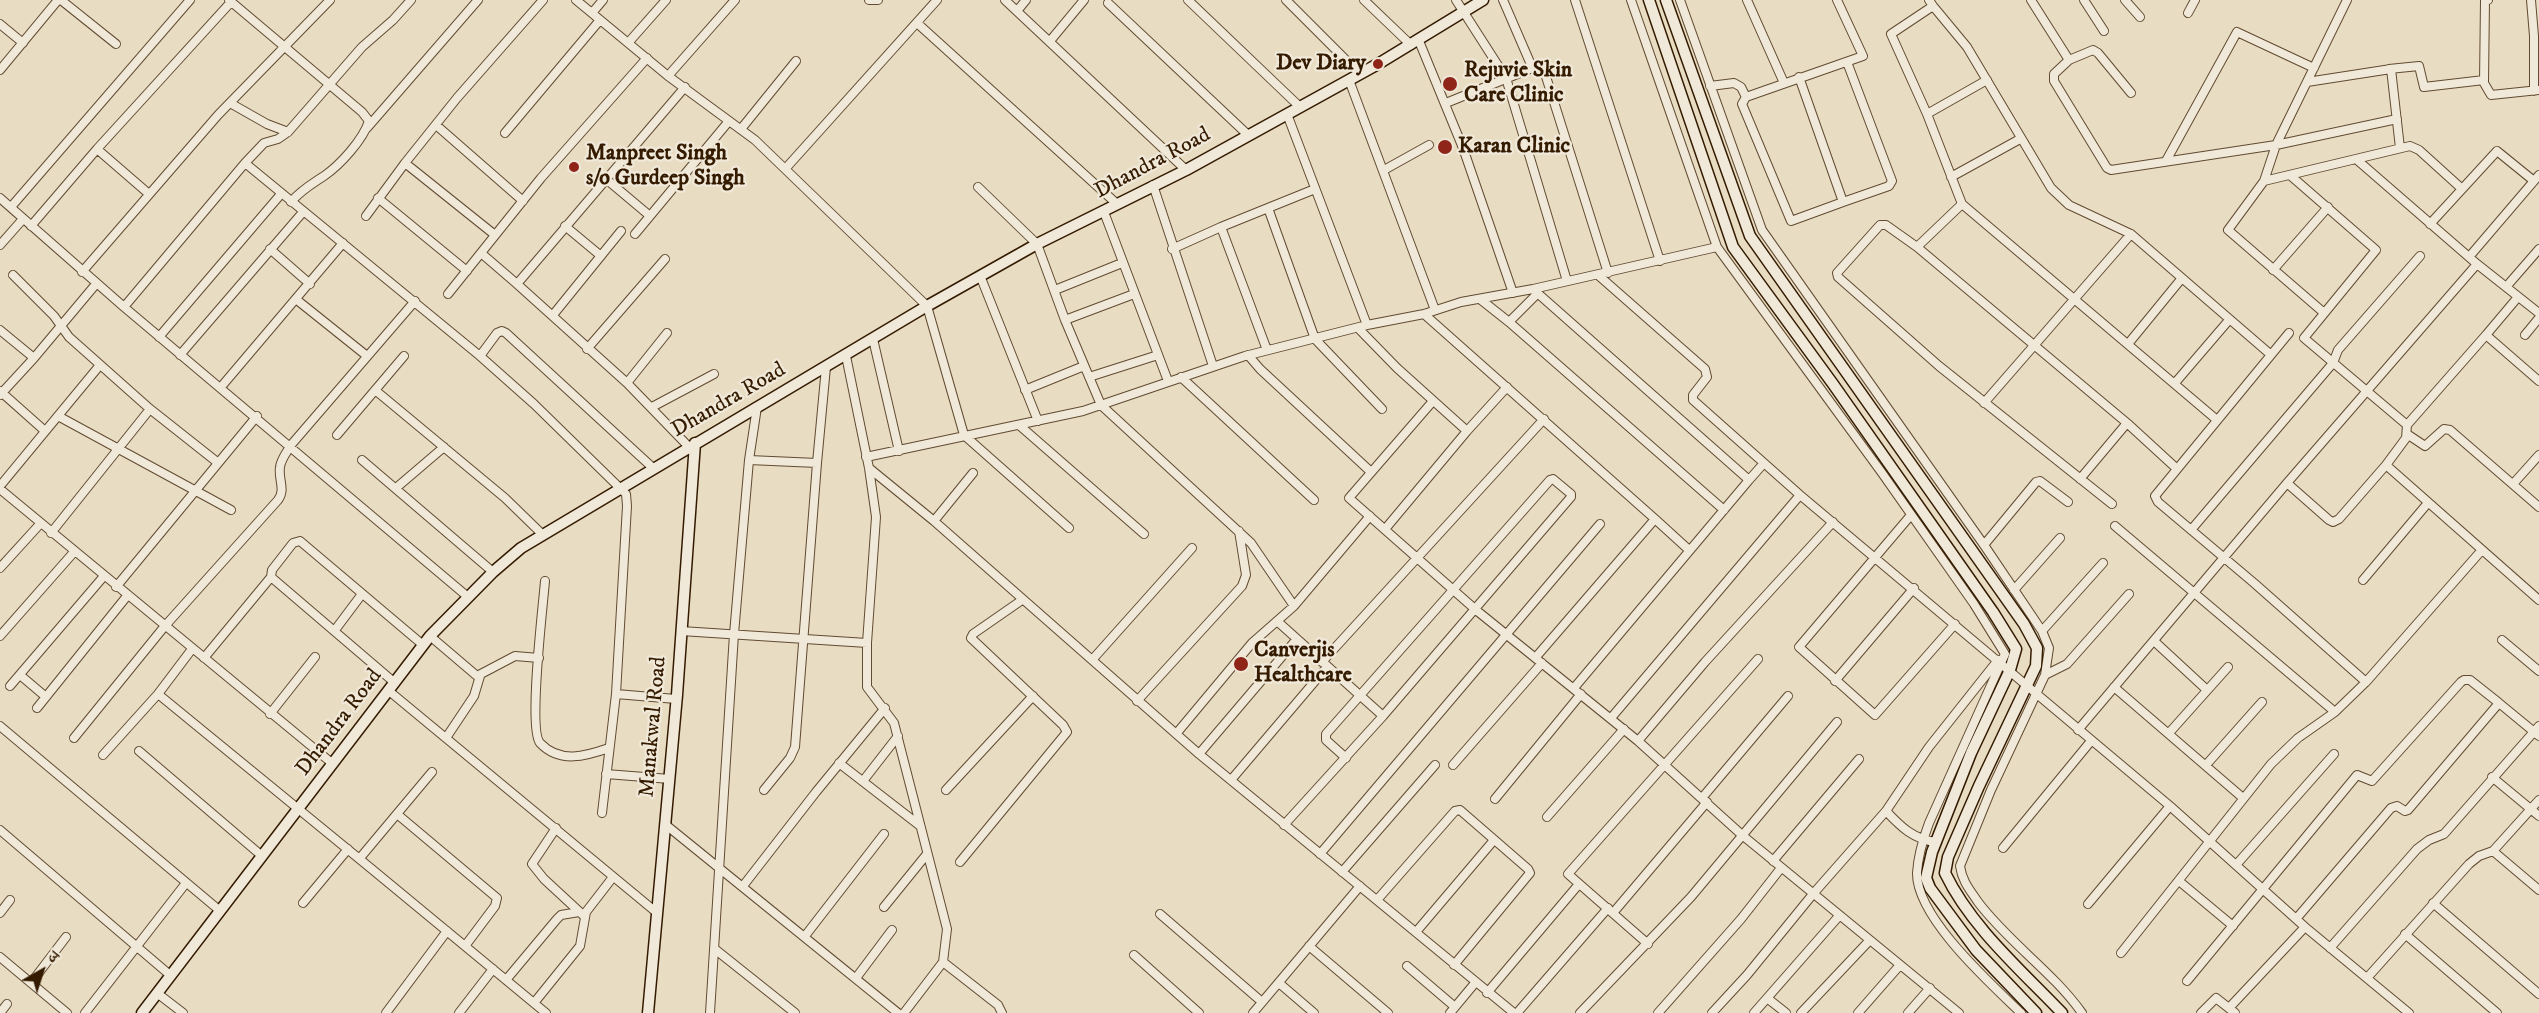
<!DOCTYPE html>
<html>
<head>
<meta charset="utf-8">
<style>
  body { margin:0 }
  #map { position:relative; width:2539px; height:1013px; overflow:hidden; background:#e8dcc3; font-family:"IM FELL DW Pica","Noto Serif Devanagari",serif }
  canvas { display:block }
  .north { position:absolute; left:12px; top:941px; width:60px; height:60px; -webkit-text-stroke:4px #f0e8d8; paint-order:stroke; rotate:39deg; font-size:16px; font-weight:700; line-height:24px; text-align:center; color:#341b00 }
  .north::after { content:''; display:block; margin:auto; width:21px; height:27px; background:#341b00; clip-path:polygon(50% 0,100% 100%,50% 72%,0 100%) }
</style>
</head>
<body>
<div id="map">
<canvas width="2539" height="1013"></canvas>
<div class="north">उ</div>
</div>
<script>
const context = document.querySelector('canvas').getContext('2d');
context.lineJoin = 'round';
function trace(path, color, width, dash) { context.strokeStyle = color; context.lineWidth = width; context.lineCap = dash ? 'butt' : 'round'; context.setLineDash(dash || []); context.stroke(path); }
function label(font, color, halo, rows, align = 'center') {
  context.font = font + ' "IM FELL DW Pica",serif'; context.lineWidth = 4.5; context.setLineDash([]); context.textBaseline = 'middle'; context.strokeStyle = halo; context.fillStyle = color; for (const [text, x, y, turn = 0] of rows) {
    context.save(); context.translate(x, y); context.rotate((+turn || 0) * Math.PI / 180); context.textAlign = isNaN(turn) ? turn : align; if (halo) context.strokeText(text, 0, 0); context.fillText(text, 0, 0); context.restore();
  }
}
const street = new Path2D(`
  M61,0L116,44
  M229,0L362,112L369,121C363,140 340,165 324,176C312,184 301,190 291,202
  M411,0L393,20L362,47L288,132L278,139L264,143L245,163L480,356L534,404L626,494L627,506L616,694L602,813
  M576,0L668,76L755,140L927,306L964,435L1069,528
  M869,0H878
  M1005,0L1186,170
  M1188,0L1300,107
  M1286,0L1360,74
  M1364,0L1411,45
  M1456,0L1506,78L1567,281
  M1503,0L1532,67
  M1575,0L1660,261
  M1631,0L1717,247L1882,473L1974,604L2005,654L1929,823C1923,839 1918,856 1917,873C1916,917 1991,984 2021,1013
  M1680,0L1762,230L1984,545L2042,631L2049,648L2045,675L1991,790L1960,866C1962,881 1970,890 1978,902C2009,943 2053,972 2082,1013
  M1747,0L1784,83
  M1929,0L1933,6L1891,34L1927,114L1962,204L2217,420
  M2031,0L2069,60L2054,74V81L2107,168L2111,170L2276,145L2397,119
  M2084,0L2104,31
  M2125,0L2140,17
  M2347,0L2276,145L2264,181L2410,146L2419,150L2461,188
  M2488,0H2485L2484,83L2491,95L2539,90
  M2531,0L2534,36V91
  M1108,3L1248,135
  M1933,6L1967,47L2051,188L2069,205L2131,234L2270,354
  M1017,11L1026,0
  M592,13L603,0
  M2188,13L2195,0
  M917,23L1117,204
  M0,24L23,43
  M1050,41L1084,0
  M1419,41L1463,148L1513,293
  M628,43L666,0
  M2069,60L2093,50L2098,53L2131,93
  M2389,69L2419,66L2424,87L2484,80
  M0,70L58,0
  M668,76L735,0
  M1799,77L1843,202L1889,186L1892,181L1847,62
  M1349,80L1435,310
  M2307,82L2391,69L2400,148
  M1710,86L1734,83L1741,87L1746,97L1863,56L1837,0
  M685,87L517,284L627,383L689,447
  M1746,97L1742,104L1791,221L1843,202
  M230,103L267,124L288,132
  M1446,103L1542,64L1608,273
  M1287,114L1367,325
  M1927,114L1987,80
  M436,125L523,201
  M367,128L478,0
  M741,129L796,61
  M505,133L600,20
  M97,149L149,194
  M2356,159L2477,264L2539,313
  M2166,161L2237,32L2314,68
  M245,163L124,307L468,597
  M405,163L457,98L543,0
  M786,168L937,0
  M1384,170L1429,145
  M2291,176L2376,250L2304,338L2407,425
  M1951,177L2020,139
  M606,179L650,216
  M2264,181L2228,230L2323,312
  M1153,185L1213,366
  M978,187L1037,244L1065,320L1101,405L1251,543L1294,606
  M0,198L124,307
  M378,198L467,271
  M11,207L190,0
  M1268,208L1315,339L1382,409
  M1104,212L1168,381
  M366,216L405,163L495,235
  M2430,224L2497,151L2534,181
  M31,226L97,149L231,2
  M565,226L601,256
  M635,234L729,121
  M0,245L23,219
  M1917,247L1962,204
  M270,249L310,284
  M1172,249L1221,227
  M481,253L517,284
  M2469,257L2539,175
  M2273,270L2328,207
  M82,272L218,115L330,0
  M13,275L54,316L69,337L150,409L217,462
  M1598,275L1705,369L1707,377L1693,395V400L1800,495L2170,806L2305,927L2409,1013
  M981,278L1038,421
  M2506,287L2539,249
  M1055,290L1122,263
  M1534,290L1749,480L1764,463
  M448,294L541,178L647,58
  M1537,294L1509,322L1724,510
  M1480,299L1509,322
  M297,300L367,356
  M1424,314L1655,519L1536,657
  M553,315L621,231
  M1065,320L1134,294
  M1358,328L1397,368L1467,431
  M0,330L34,358
  M2289,333L2155,496L2158,502L2254,583L2366,682
  M2486,335L2518,297
  M2525,335L2539,318
  M159,337L281,194
  M873,339L899,451
  M2128,344L2182,278
  M587,349L665,259
  M1267,350L1221,227L1315,189
  M180,355L303,212
  M1248,355L1260,369L1371,472
  M480,356L497,333L502,331L506,333L653,468
  M1089,377L1158,355
  M1181,377L1314,500
  M627,383L667,333
  M2175,383L2229,320
  M221,387L343,243
  M375,390L505,498L543,535
  M1025,390L1084,366
  M0,391L45,431
  M0,395L34,358L96,284
  M1433,401L1349,498L1476,610L1638,741L1742,835L1959,1013
  M1984,403L2131,234
  M652,407L714,374
  M58,416L231,510
  M1019,425L1144,534
  M2407,434L2425,446L2444,429L2450,430L2539,507
  M337,435L404,356
  M866,457L1083,411L1245,356L1367,325L1424,314L1461,302L1533,289L1717,247
  M362,460L493,572
  M749,460L817,463L795,747L790,758L764,790
  M817,463L826,367
  M2386,465L2406,438L2407,425L2486,335L2539,381
  M869,468L934,521L1199,754L1514,1013
  M2080,479L2127,423
  M2287,483L2329,520L2333,522L2339,519L2386,465L2539,600
  M2513,484L2539,455
  M0,486L100,365
  M396,488L444,447
  M0,489L333,764
  M2112,504L1939,366L1838,277L1837,273L1880,225H1886L1917,247L2127,423L2176,468
  M1911,515L1799,647L1875,715L1955,624
  M1655,519L1689,550
  M934,521L973,473
  M2115,526L2335,712L2366,682L2481,551
  M1386,528L1467,431L1507,387
  M2191,530L2333,363L2338,350L2420,256
  M51,533L150,409
  M1984,545L2036,482L2040,481L2068,502
  M0,568L40,524
  M2363,580L2427,504
  M545,581C543,606 528,729 540,743C560,764 586,756 609,748
  M116,587L257,416
  M2014,590L2060,538
  M335,630L362,594
  M681,631L867,643L876,517L869,468L846,356
  M2042,631L2103,563
  M0,636L74,552
  M430,636L477,676L515,656L539,658
  M2502,640L2539,671
  M2154,641L2207,690
  M867,643V687L894,723L947,929L943,962L904,1013
  M204,658L271,577
  M1092,660L1192,548
  M1322,662L1544,419
  M20,675L46,697
  M2045,675L2067,664L2129,594
  M1835,681L1914,588
  M395,683L271,577L272,570L293,543L300,541L423,645
  M10,686L104,576
  M2114,687L2243,798
  M1574,688L1749,480
  M389,691L656,912
  M158,694C288,800 417,906 546,1013
  M616,694L676,699
  M1137,701L1242,586L1246,575L1239,531
  M37,708L127,596
  M270,714L315,657
  M1611,718L1800,495
  M0,726L219,910
  M2078,730L2287,483L2477,264
  M2169,733L2228,667
  M1176,734L1252,643L1277,621
  M74,738L164,627L278,500C286,489 278,480 280,467C281,459 287,452 291,445L415,301
  M446,738L474,696L480,676
  M1638,741L1705,662L1833,522
  M139,751L262,856
  M1199,754L1296,640
  M103,755L158,694L192,649
  M1346,758L1326,740V734L1550,480L1553,479L1571,494V497L1383,716
  M839,763L919,825
  M1453,765L1542,663
  M2206,765L2262,702
  M606,774L670,779
  M2492,777L2539,816
  M1231,780L1327,667
  M863,781L898,736
  M946,790L1033,696
  M1702,798L1788,696
  M1495,799L1581,694
  M2539,800L2493,851L2539,890
  M1886,811C1901,827 1913,839 1936,842
  M397,814L497,898L495,906L465,946
  M1547,817L1624,729
  M666,825L898,1013
  M1284,825L1383,716L1277,621L1294,606L1370,516
  M556,828L532,864L544,879L584,916
  M0,830L170,975
  M2003,848L2091,741
  M1320,854L1600,524
  M360,858L432,772
  M1773,861L1859,759
  M960,862L1067,732L1063,725L971,638L973,634L1022,600
  M2236,865L2334,754
  M1342,872L1435,765
  M2179,881L2233,926
  M743,886L816,792L885,708
  M1377,900L1455,811L1460,810L1528,869L1530,873L1454,965
  M303,903L348,849
  M2433,903L2539,994
  M2088,904L2170,806
  M884,907L927,854
  M0,913L10,900
  M1613,913L1707,802
  M1160,914L1262,1002
  M2296,919L2391,808L2397,806L2405,811L2408,810L2499,703L2539,736
  M1416,932L1494,840
  M2405,934L2497,1013
  M805,936L884,834
  M1648,944L1568,874L1758,659
  M1309,946L1388,1013
  M2330,948L2417,849L2429,840L2444,834L2539,726
  M716,950L795,1013
  M2121,953L2271,764L2298,738L2335,712
  M1134,955L1199,1013
  M0,957L67,1013
  M943,962L998,1005L1002,1013
  M1407,966L1455,1007
  M856,978L892,930
  M2367,978L2469,864L2479,856L2493,851
  M506,980L557,919L561,915L579,912
  M2187,981L2357,775L2372,781L2461,682L2464,680H2470L2499,703
  M31,983L66,937
  M1279,983L1314,1013
  M157,993L183,1013
  M1487,993L1579,884
  M1767,998L1786,1013
  M534,1003L580,946L586,912L613,877
  M2229,1008L2305,927
  M0,1013L7,1004
  M85,1013L186,883
  M386,1013L447,931
  M459,1013L493,969
  M710,1013L734,634L749,460L757,407
  M1253,1013L1360,886
  M1450,1013L1475,983
  M1517,1013L1608,908
  M1580,1013L1691,897L1837,722
  M1658,1013L1741,919L1781,868
  M1712,1013L1747,975L1813,894L1886,811L1929,747L1998,660
  M1754,1013L1839,916
  M1801,1013L1869,941
  M1858,1013L1900,965
  M1908,1013L1930,988
  M2201,1013L2216,998L2235,1013`);
const secondary = new Path2D(`
  M1649,0L1733,247L1833,384L1993,612L2016,649L2010,670L1971,753L1932,852L1926,878L1930,888L1976,950L2036,1013
  M1666,0L1750,236L2024,624L2037,648L2036,666L1979,786L1948,857L1945,873C1971,927 2021,970 2062,1013
  M142,1013L430,636L493,572L521,548L927,306L1037,244L1186,170L1378,64L1483,0
  M648,1013L677,695L695,443`);
trace(street, '#614b31', 10);
trace(secondary, '#341b00', 13);
trace(street, '#f0e8d8', 8);
trace(secondary, '#f0e8d8', 10);
for (const [x, y, r, color] of [
  [1378,64,6,"#8f2418"],
  [1450,84,8,"#8f2418"],
  [1445,147,8,"#8f2418"],
  [574,167,6,"#8f2418"],
  [1241,664,8,"#8f2418"]
]) { const dot = new Path2D(); dot.arc(x, y, r, 0, 2 * Math.PI); context.fillStyle = color; context.fill(dot); trace(dot, '#f0e8d8', 2); }
label('bold 22px', '#341b00', '#f0e8d8', [
  ["Dev Diary",1366,64,"right"],
  ["Rejuvie Skin",1464,71],
  ["Care Clinic",1464,96],
  ["Karan Clinic",1458,147],
  ["Manpreet Singh",586,154],
  ["s/o Gurdeep Singh",586,179],
  ["Canverjis",1254,651],
  ["Healthcare",1254,676]
], 'left');
label('22px', '#341b00', '#f0e8d8', [
  ["Dhandra Road",1153,164,-28],
  ["Dhandra Road",729,401,-30],
  ["Dhandra Road",340,723,-53],
  ["Manakwal Road",654,727,-85]
]);
</script>
</body>
</html>
